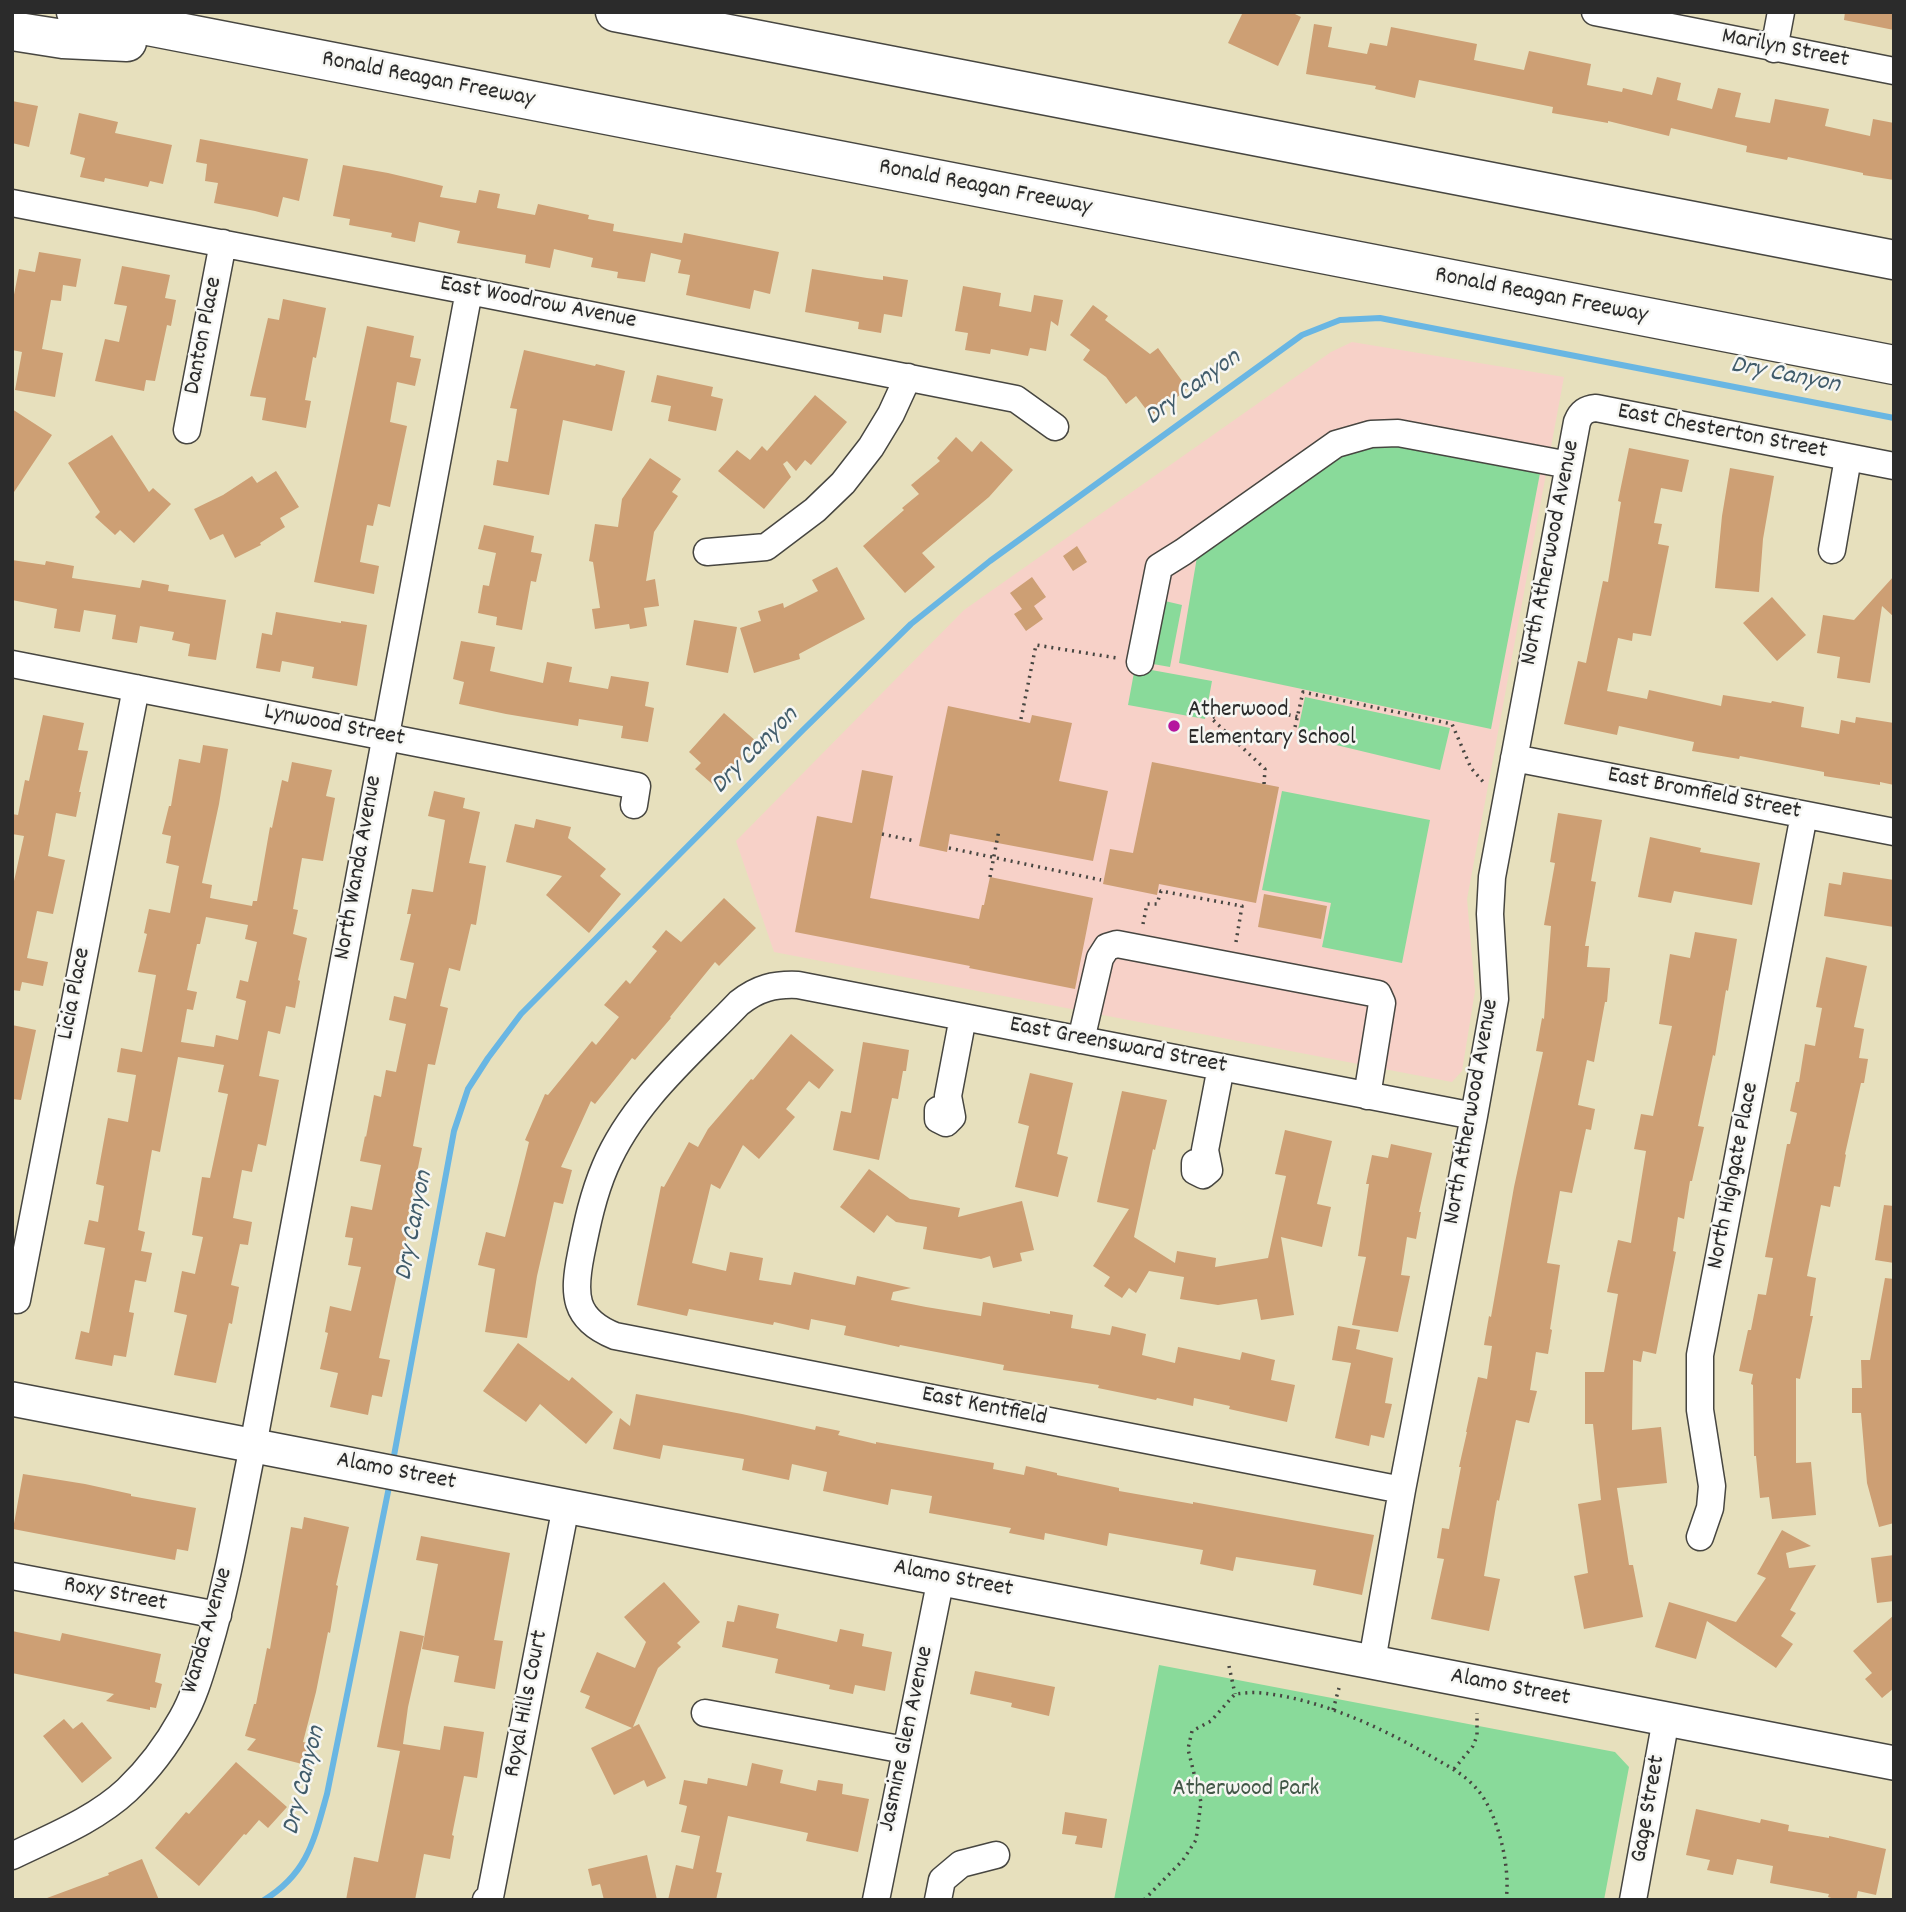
<!DOCTYPE html>
<html>
<head>
<meta charset="utf-8">
<style>
  body { margin:0 }
  #map { position:relative; width:1906px; height:1912px; overflow:hidden; background:#e7e0bd; font-family:Dekko,sans-serif }
  canvas { display:block }
  .frame { position:absolute; inset:0; border:14px solid #2b2b2b; pointer-events:none }
</style>
</head>
<body>
<div id="map">
<canvas width="1906" height="1912"></canvas>
<div class="frame"></div>
</div>
<script>
const context = document.querySelector('canvas').getContext('2d');
context.lineJoin = 'round';
function fillPath(path, color) { context.fillStyle = color; context.fill(path, 'evenodd'); }
function trace(path, color, width, dash) { context.strokeStyle = color; context.lineWidth = width; context.lineCap = dash ? 'butt' : 'round'; context.setLineDash(dash || []); context.stroke(path); }
function label(font, color, halo, rows, align = 'center') {
  context.font = font + ' Dekko,sans-serif'; context.lineWidth = 5; context.setLineDash([]); context.textBaseline = 'middle'; context.strokeStyle = halo; context.fillStyle = color; for (const [text, x, y, turn = 0] of rows) {
    context.save(); context.translate(x, y); context.rotate((+turn || 0) * Math.PI / 180); context.textAlign = isNaN(turn) ? turn : align; if (halo) context.strokeText(text, 0, 0); context.fillText(text, 0, 0); context.restore();
  }
}
fillPath(new Path2D(`
  M1352,342L1564,377L1467,899L1475,991L1462,1071L1452,1082L774,952L736,841L964,610L1331,352Z`), '#f7d1c8');
fillPath(new Path2D(`
  M1384,441L1541,468L1491,729L1179,663L1197,557L1345,454Z
  M1165,601L1182,605L1170,667L1153,664Z
  M1135,667L1212,681L1205,719L1128,705Z
  M1305,697L1450,728L1440,770L1332,744L1298,730Z
  M1282,791L1430,820L1402,963L1322,947L1331,903L1262,890Z
  M1159,1665L1615,1752L1629,1767L1604,1900H1114Z`), '#89da9a');
trace(new Path2D(`
  M393,1461L454,1131L468,1089L488,1058L521,1014L803,730L911,624L990,561L1302,335L1340,320L1380,318L1894,418
  M264,1900C308,1873 314,1840 327,1794L390,1482`), '#69b6e3', 6);
fillPath(new Path2D(`
  M1243,12H1291L1301,17L1278,66L1228,43Z
  M1845,12H1894V30L1844,20Z
  M1314,24L1332,27L1328,47L1367,54L1370,43L1387,46L1391,27L1477,44L1474,60L1524,70L1529,51L1591,64L1587,85L1622,92L1623,88L1652,95L1657,77L1681,83L1677,100L1712,109L1718,88L1741,93L1735,117L1770,123L1775,99L1829,109L1825,126L1870,136L1873,119L1894,123V180L1863,175V173L1788,157L1787,160L1746,152L1747,146L1671,128L1669,136L1608,121V123L1552,113L1553,107L1419,80L1415,98L1375,89L1376,86L1306,74Z
  M12,101L38,106L29,147L12,143Z
  M79,113L118,122L115,133L172,145L163,184L150,181L148,187L105,178L104,182L80,177L85,158L70,154Z
  M200,139L308,159L299,201L283,197L278,217L255,211L214,203L218,183L205,181L207,164L196,162Z
  M343,165L388,173L443,186L440,197L476,203L479,190L500,194L497,208L535,215L538,204L589,215L588,219L614,224L613,231L682,243L684,233L779,252L770,294L754,290L750,309L686,295L690,275L678,273L681,260L651,253L645,282L617,278L618,272L591,267L593,258L554,249L550,268L525,263L526,255L457,243L460,231L419,222L415,242L391,237L392,233L349,225L350,219L333,216Z
  M39,252L81,259L76,287L63,285L61,301L51,300L42,349L63,353L55,397L15,390L22,352L12,350V305L19,269L35,272Z
  M122,266L170,275L165,298L176,300L171,326L167,325L155,381L146,380L144,391L95,381L105,339L119,342L127,306L114,304Z
  M812,269L867,278L883,280V276L908,280L902,317L884,314L881,333L858,329L859,322L805,312Z
  M963,286L1001,293L999,306L1031,312L1034,295L1063,300L1058,326L1051,321L1046,351L1030,348L1028,356L991,349L990,354L965,350L968,333L955,331Z
  M283,299L326,308L316,358L313,357L305,400L311,401L306,428L262,420L266,398L250,396L268,318L279,320Z
  M1093,305L1108,316L1105,320L1150,354L1158,348L1188,389L1151,416L1136,396L1126,404L1106,377L1083,360L1090,350L1070,335Z
  M367,326L414,336L410,357L421,359L415,386L397,382L390,422L407,426L390,507L378,504L373,526L367,525L360,562L379,566L374,594L314,582Z
  M524,350L595,366L596,364L625,371L612,431L563,420L549,495L493,485L497,460L508,462L517,409L510,408Z
  M657,375L713,387L711,396L723,399L716,431L668,421L671,406L651,402Z
  M815,395L847,422L811,465L805,460L796,471L787,461L783,464L791,477L764,509L718,471L737,450L750,460L762,446L767,451Z
  M12,409L52,435L12,495Z
  M112,435L149,492L153,488L171,504L134,543L120,530L115,535L95,517L100,512L68,463Z
  M956,437L972,452L981,441L1013,470L989,497L922,553L935,567L905,593L863,546L904,510L902,508L919,494L911,485L940,461L937,458Z
  M1629,448L1689,460L1682,492L1661,488L1654,523L1662,524L1658,544L1669,546L1651,636L1633,633L1632,641L1618,638L1607,691L1647,699L1649,690L1721,706L1723,695L1771,703L1772,701L1804,707L1801,727L1839,734L1841,720L1855,723L1856,717L1894,723V785L1880,782V785L1824,776V772L1740,756L1739,759L1692,751L1694,742L1619,726L1617,735L1564,724L1578,661L1586,663L1603,581L1608,582L1621,502L1618,501Z
  M650,458L681,479L672,492L678,496L654,532L646,581L655,579L659,606L644,608L647,626L630,629L629,624L595,629L592,609L600,608L593,562L589,561L595,524L618,527L622,499Z
  M1730,468L1774,476L1763,539L1759,592L1715,588L1722,516Z
  M276,471L299,507L280,518L285,527L260,543L261,545L235,558L223,534L210,540L194,509L223,495L252,476L257,483Z
  M484,525L534,536L531,552L542,554L536,582L531,581L522,630L496,625L497,617L478,613L483,585L489,586L496,553L478,549Z
  M1077,546L1087,562L1073,571L1063,556Z
  M12,560L45,565L46,561L74,566L72,578L140,588L142,580L169,585L168,591L226,600L216,660L188,656L190,644L172,640L174,632L140,626L137,643L112,639L116,615L84,610L80,632L54,628L57,609L12,600Z
  M837,567L865,619L799,654L800,659L754,673L740,628L761,621L758,611L783,603L784,608L818,591L812,580Z
  M1894,576V617L1882,606L1870,683L1837,678L1840,657L1817,653L1823,615L1854,620Z
  M1032,577L1046,597L1034,606L1043,619L1026,631L1014,614L1022,609L1010,593Z
  M1772,597L1806,635L1777,661L1743,623Z
  M276,612L341,623V621L367,625L357,686L312,678L314,667L282,661L280,672L256,668L262,633L272,635Z
  M694,620L737,627L728,673L686,665Z
  M461,641L495,647L490,671L543,683L547,662L572,667L569,682L608,689L611,676L649,682L645,706L654,708L648,742L621,738L623,726L579,719L578,726L506,714L459,704L464,682L453,679Z
  M948,706L1030,723L1032,715L1072,723L1059,781L1108,791L1093,861L950,834L947,852L919,846Z
  M724,713L757,742L717,788L695,769L701,763L689,752Z
  M43,715L84,723L78,750L88,751L79,792H81L76,817L56,813L48,856L65,860L53,914L37,911L27,958L48,962L43,986L22,982L20,991L12,990V890L24,836L12,834V814L18,815L25,780L29,781Z
  M203,745L228,749L219,804L202,883L212,885L210,898L252,906L253,901H257L270,827L272,828L282,780L288,782L292,762L332,770L326,796L335,798L323,861L302,858L293,909L298,910L293,934L307,938L298,980L300,981L295,1008L286,1006L280,1034L268,1031L259,1076L279,1080L266,1146L258,1144L252,1172L242,1170L233,1218L252,1222L248,1245L240,1244L231,1285L239,1287L232,1324L229,1323L216,1383L174,1375L187,1315L174,1312L182,1271L195,1274L203,1237L192,1235L202,1177L210,1178L228,1094L218,1092L224,1065L178,1057L160,1152L152,1150L138,1230L145,1232L141,1251L152,1253L146,1282L135,1280L129,1312L134,1313L126,1357L114,1355L112,1366L75,1359L81,1331L89,1333L105,1248L84,1244L89,1220L98,1222L104,1186L96,1184L108,1118L128,1122L136,1075L117,1072L121,1048L142,1052L156,975L138,972L147,934L144,933L149,909L170,913L179,866L166,863L171,836L162,834L169,806H171L179,759L200,763ZM206,917L248,925L245,939L257,942L248,982L240,980L236,998L246,1001L238,1040L216,1035L214,1047L181,1042L187,1009L193,1010L197,992L187,990L197,944H200Z
  M1152,762L1279,787L1256,903L1159,884L1157,895L1103,884L1110,849L1133,853Z
  M862,770L893,776L870,898L979,919L982,905H984L990,877L1093,898L1075,989L969,968L970,966L795,932L817,816L852,823Z
  M434,791L465,798L463,808L480,812L469,863L486,866L476,925L471,924L460,971L449,968L440,1006L448,1008L435,1065L428,1064L413,1146L422,1148L408,1217H410L400,1274H397L379,1358L390,1360L382,1397L372,1395L368,1415L330,1407L338,1373L320,1369L328,1333L325,1332L330,1306L351,1311L361,1267L348,1265L353,1238L345,1237L351,1206L372,1210L381,1165L360,1161L365,1136L366,1137L374,1095L381,1097L386,1070L396,1072L406,1024L389,1020L394,996L406,999L414,963L400,960L411,914H407L412,889L433,892L445,820L428,816Z
  M1558,813L1602,820L1591,881L1596,882L1585,946H1589L1587,967L1610,968L1607,1002H1605L1594,1062L1587,1060L1578,1105L1595,1109L1591,1130L1586,1129L1572,1193L1560,1191L1547,1263L1560,1265L1550,1329L1552,1330L1548,1354L1536,1352L1530,1390L1537,1391L1529,1423L1516,1420L1499,1501L1497,1500L1484,1576L1500,1579L1489,1631L1431,1619L1444,1559L1437,1558L1442,1528L1449,1529L1461,1467H1459L1467,1432H1466L1478,1377L1487,1379L1492,1346L1484,1345L1489,1316L1491,1317L1514,1187L1543,1052L1536,1051L1542,1018L1544,1019L1551,926L1544,925L1555,863L1550,862Z
  M536,819L571,827L568,838L606,869L600,876L621,894L589,933L546,895L562,876L506,862L515,824L534,828Z
  M1650,837L1701,848L1700,852L1760,863L1752,905L1674,891L1671,903L1638,897Z
  M1843,872L1894,880V927L1824,916L1829,883L1841,885Z
  M1264,894L1327,906L1321,939L1258,927Z
  M724,898L756,928L719,966L715,962L670,1017L671,1018L635,1060L632,1058L595,1104L591,1101L561,1167L572,1170L563,1204L554,1202L537,1276L527,1338L485,1332L495,1269L478,1265L486,1232L505,1237L529,1142L525,1140L545,1094L548,1095L592,1041L596,1045L619,1017L604,1005L626,980L630,984L657,951L652,947L666,930L681,942Z
  M1695,932L1737,939L1728,991L1726,990L1715,1056L1713,1055L1698,1126L1704,1127L1692,1181H1690L1684,1219L1678,1217L1673,1251L1676,1252L1656,1354L1643,1351L1641,1362L1633,1360L1632,1430L1661,1427L1667,1483L1617,1488L1629,1565H1633L1643,1617L1584,1629L1574,1576L1588,1573L1578,1504L1601,1500L1593,1424H1585V1372H1604L1618,1294L1607,1292L1618,1240L1631,1243L1646,1151L1634,1149L1641,1114L1653,1116L1672,1026L1659,1024L1670,954L1690,958Z
  M1826,957L1867,966L1854,1027L1864,1029L1859,1058L1868,1059L1864,1083H1861L1845,1154L1846,1155L1840,1187L1834,1186L1830,1207L1821,1205L1807,1276L1816,1278L1810,1316H1813L1800,1379L1796,1378V1463L1811,1462L1816,1515L1772,1519L1769,1497L1760,1498L1756,1456H1754L1753,1385L1751,1384L1753,1374L1739,1371L1748,1330H1751L1758,1294L1766,1295L1773,1258L1765,1257L1787,1144H1790L1797,1113L1790,1111L1796,1082H1799L1805,1044L1815,1046L1822,1008L1816,1007Z
  M12,1025L36,1030L21,1100L12,1099Z
  M791,1034L834,1070L819,1089L809,1081L786,1109L795,1117L759,1159L743,1145L720,1189L711,1184L692,1263L726,1271L730,1252L763,1258L759,1280L791,1285L794,1272L855,1285L857,1276L911,1288L893,1292L891,1300L926,1307L981,1316L983,1302L1050,1314V1311L1073,1315L1071,1328L1110,1335L1112,1326L1146,1334L1142,1355L1175,1363L1178,1347L1240,1360L1242,1352L1275,1360L1271,1380L1295,1385L1287,1422L1229,1409L1230,1406L1194,1398L1193,1406L1157,1398L1156,1400L1098,1388L1099,1385L1003,1370L1004,1365L900,1345L899,1347L844,1335L846,1326L811,1319L809,1330L774,1322L773,1325L689,1309L687,1316L637,1305L661,1186L664,1187L689,1142L698,1147L708,1129L751,1079L753,1080Z
  M863,1042L909,1050L906,1071H903L898,1099L892,1098L879,1160L833,1150L841,1111L851,1113Z
  M1030,1073L1073,1083L1057,1154L1068,1157L1058,1197L1015,1187L1029,1126L1018,1123Z
  M1122,1091L1167,1100L1155,1150L1153,1149L1134,1237L1175,1263L1177,1251L1216,1258L1215,1267L1268,1258L1286,1176L1275,1174L1285,1130L1332,1141L1317,1204L1331,1207L1322,1247L1281,1237L1294,1315L1261,1320L1257,1299L1218,1305L1180,1299L1184,1277L1149,1271L1136,1293L1129,1288L1122,1298L1104,1286L1110,1277L1093,1266L1129,1209L1097,1202Z
  M1391,1144L1432,1153L1419,1212H1421L1416,1239L1407,1237L1401,1275L1410,1276L1398,1332L1352,1325L1366,1257L1358,1256L1369,1184H1366L1372,1155L1388,1158Z
  M869,1169L910,1199L960,1208L958,1217L1022,1201L1034,1250L1020,1253L1022,1261L993,1268L990,1256L981,1259L923,1249L927,1227L896,1222L887,1215L874,1233L840,1207Z
  M1884,1205L1894,1206V1263L1875,1260Z
  M1885,1278L1894,1279V1523L1879,1527L1867,1483L1861,1413H1852V1388H1862L1861,1360H1870Z
  M1338,1326L1360,1330L1356,1349L1393,1358L1385,1403L1392,1404L1384,1438L1371,1435L1369,1446L1335,1438L1351,1363L1332,1360Z
  M518,1343L569,1381L572,1377L613,1412L586,1444L540,1404L526,1422L483,1391Z
  M636,1394L742,1414L815,1430L816,1426L840,1431L838,1435L876,1444V1442L994,1463L993,1469L1024,1475L1026,1466L1057,1473V1475L1119,1488V1491L1193,1504V1502L1374,1535L1362,1595L1313,1585L1316,1570L1236,1557L1233,1571L1200,1564L1203,1550L1109,1533L1107,1546L1045,1533L1044,1540L1009,1533L1011,1528L929,1513L932,1496L891,1489L888,1505L823,1491L827,1472L792,1464L789,1480L742,1470L744,1459L663,1445L660,1459L613,1449L620,1418L630,1426Z
  M23,1474L85,1484L131,1494V1496L196,1508L188,1551L177,1549L175,1560L13,1529Z
  M304,1517L349,1527L336,1585L338,1586L330,1633L328,1632L316,1692L303,1742L315,1745L310,1766L247,1750L256,1739L245,1736L254,1704H256L267,1648L270,1649L291,1527L302,1529Z
  M1782,1530L1811,1546L1786,1553L1789,1568L1816,1565L1790,1610L1796,1613L1781,1636L1793,1644L1776,1668L1707,1621L1696,1659L1655,1647L1669,1602L1736,1622L1766,1578L1757,1574Z
  M421,1536L510,1553L494,1640L503,1641L495,1689L454,1682L459,1656L422,1649L438,1564L416,1560Z
  M1894,1555V1601L1877,1603L1871,1558Z
  M664,1582L700,1622L677,1643L681,1647L658,1668L633,1727L639,1724L666,1778L647,1787L644,1780L614,1795L591,1748L632,1728L585,1708L590,1696L580,1692L597,1652L635,1668L646,1642L624,1617Z
  M738,1605L779,1614L776,1628L837,1642L840,1629L864,1634L862,1646L892,1652L885,1691L855,1685L853,1694L829,1689L830,1685L775,1673L778,1659L722,1647L727,1621L734,1622Z
  M1894,1615V1688L1882,1698L1865,1679L1872,1673L1853,1651Z
  M12,1631L60,1641L62,1633L161,1654L155,1682L162,1684L156,1708L150,1707V1710L106,1701L114,1694L12,1673Z
  M400,1631L424,1636L408,1707L403,1744L440,1750L444,1726L484,1732L477,1778L464,1776L452,1835L454,1836L450,1859L424,1854L415,1900H346L354,1857L378,1862L400,1751L377,1747Z
  M975,1671L1055,1687L1049,1716L1011,1707L1012,1703L970,1694Z
  M64,1719L73,1729L82,1722L112,1758L82,1783L43,1736Z
  M236,1762L287,1807L268,1828L259,1820L246,1835L244,1834L199,1886L155,1848L186,1812L189,1814Z
  M752,1763L783,1770L780,1783L816,1791L818,1780L843,1784L842,1794L869,1799L858,1852L806,1841L808,1833L728,1816L716,1872L722,1873L716,1900H668L676,1865L693,1869L700,1836L681,1832L687,1806L679,1804L684,1780L707,1784L708,1778L747,1786Z
  M1696,1809L1760,1823L1761,1819L1789,1825L1788,1831L1829,1838V1836L1886,1849L1876,1895L1858,1891L1856,1900H1838L1828,1897L1829,1894L1770,1883L1773,1866L1737,1859L1733,1875L1707,1870L1710,1860L1686,1855Z
  M1065,1812L1107,1819L1102,1848L1075,1844L1077,1836L1062,1834Z
  M647,1855L657,1900H604L600,1884L592,1886L588,1869Z
  M142,1859L159,1900H48L47,1898L109,1875L108,1873Z`), '#cd9f74');
const minor = new Path2D(`
  M1595,12L1894,71
  M1774,49L1781,12
  M12,203L469,291L1016,399L1055,427
  M187,430L223,243
  M1832,550L1848,458
  M707,552L766,547L815,510L843,483L871,447L891,414L908,377
  M1140,662L1159,567L1183,552L1336,444L1371,434L1398,433L1569,465
  M12,664L637,786L634,805
  M1514,758L1894,832
  M1081,1040L1100,958L1107,947L1117,944L1378,994L1382,1003L1367,1096
  M938,1110V1119L946,1123L952,1117L948,1096L963,1017
  M1195,1163V1171L1203,1175L1209,1170L1205,1150L1221,1067
  M17,1300L136,688
  M1402,1490L615,1336C573,1319 573,1294 581,1254C587,1224 593,1195 605,1167C633,1101 691,1053 739,1003C758,988 774,984 798,985L1474,1116
  M1700,1537L1710,1508L1712,1486L1700,1410V1355L1804,815
  M12,1576L218,1615
  M1372,1661L1402,1490L1474,1116L1495,999L1490,914L1492,877L1577,422C1581,412 1586,409 1596,408L1894,466
  M705,1713L905,1750
  M12,1856C51,1837 95,1820 127,1790C149,1769 167,1745 182,1718C194,1697 201,1672 208,1649C228,1582 239,1514 253,1446L469,291
  M486,1900L490,1897L566,1506
  M876,1900L941,1578
  M938,1900L942,1880L961,1864L996,1855
  M1633,1900L1666,1719`);
const major = new Path2D(`
  M12,1399L1894,1763`);
const highway = new Path2D(`
  M76,12L1894,365
  M615,12L1894,260
  M12,31L63,39L127,42`);
trace(minor, '#474641', 29);
trace(major, '#474641', 36);
trace(highway, '#474641', 41);
trace(new Path2D(`
  M1021,719L1036,645L1117,658
  M1295,727L1303,692L1452,724L1471,768L1486,785
  M1264,784L1265,769L1211,718C1235,707 1272,710 1298,717
  M882,834L915,841
  M949,848L1101,880
  M990,877L999,830
  M1143,924L1147,904H1157L1161,891L1242,906L1236,942
  M1229,1666L1235,1694
  M1333,1710L1339,1688
  M1454,1769L1473,1746L1477,1736V1713
  M1144,1900L1183,1860L1196,1840L1201,1802L1188,1749L1192,1731L1211,1721L1235,1694C1244,1693 1253,1692 1262,1693C1319,1699 1378,1726 1427,1754C1444,1764 1463,1773 1476,1788C1498,1812 1511,1868 1506,1900`), '#474641', 3.5, [2, 5]);
trace(minor, '#fff', 26);
trace(major, '#fff', 33);
trace(highway, '#fff', 38);
for (const [x, y, r, color] of [
  [1174,726,7,"#b5179e"]
]) { const dot = new Path2D(); dot.arc(x, y, r, 0, 2 * Math.PI); context.fillStyle = color; context.fill(dot); trace(dot, '#f6f6f2', 2.5); }
label('24px', '#2b2b2b', '#f6f6f2', [
  ["Marilyn Street",1785,50,11],
  ["Ronald Reagan Freeway",428,81,11],
  ["Ronald Reagan Freeway",985,189,11],
  ["Ronald Reagan Freeway",1541,297,11],
  ["East Woodrow Avenue",538,304,11],
  ["Danton Place",205,336,-79],
  ["East Chesterton Street",1722,433,11],
  ["North Atherwood Avenue",1552,553,-79],
  ["Lynwood Street",334,727,11],
  ["East Bromfield Street",1704,795,11],
  ["North Wanda Avenue",360,868,-80],
  ["Licia Place",76,994,-79],
  ["East Greensward Street",1118,1047,11],
  ["North Atherwood Avenue",1473,1112,-80],
  ["North Highgate Place",1735,1176,-79],
  ["East Kentfield",984,1408,11],
  ["Alamo Street",396,1473,11],
  ["Alamo Street",953,1580,11],
  ["Roxy Street",115,1596,11],
  ["Wanda Avenue",209,1631,-74],
  ["Alamo Street",1510,1689,11],
  ["Royal Hills Court",528,1704,-79],
  ["Jasmine Glen Avenue",908,1739,-78],
  ["Gage Street",1650,1809,-80]
]);
label('24px', '#2b2b2b', '#f6f6f2', [
  ["Atherwood",1188,712],
  ["Elementary School",1188,740]
], 'left');
label('24px', '#425747', '#f6f6f2', [
  ["Atherwood Park",1246,1791]
]);
label('italic 26px', '#415c6b', '#f6f6f2', [
  ["Dry Canyon",1785,377,11],
  ["Dry Canyon",1194,389,-36],
  ["Dry Canyon",756,752,-45],
  ["Dry Canyon",416,1226,-79],
  ["Dry Canyon",306,1781,-76]
]);
</script>
</body>
</html>
